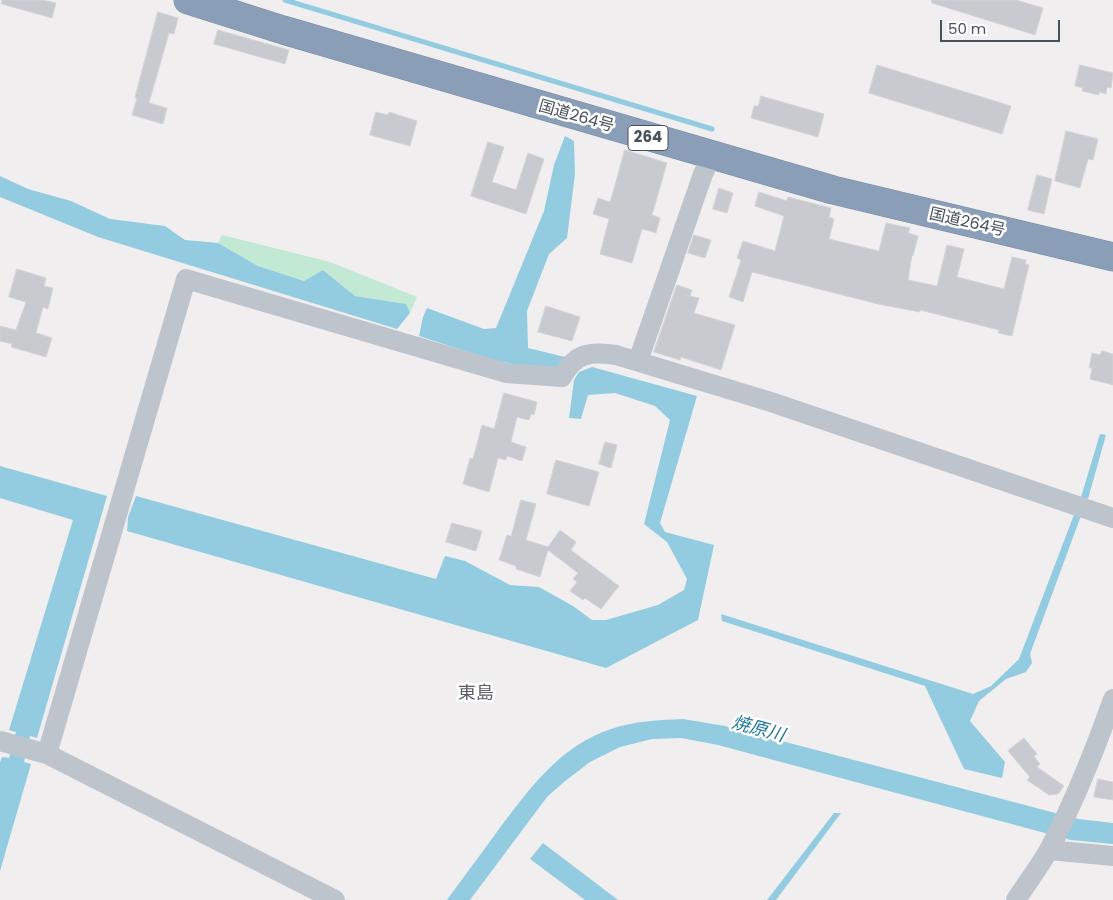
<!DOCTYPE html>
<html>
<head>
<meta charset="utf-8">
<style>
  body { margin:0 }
  #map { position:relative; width:1113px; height:900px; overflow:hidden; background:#f0eeee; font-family:Poppins,sans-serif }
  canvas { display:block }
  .scale { position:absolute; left:940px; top:20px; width:120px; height:22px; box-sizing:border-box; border:2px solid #485059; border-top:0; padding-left:6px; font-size:15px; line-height:18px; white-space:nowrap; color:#485059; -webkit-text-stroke:4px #fff; paint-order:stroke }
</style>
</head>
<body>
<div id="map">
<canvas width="1113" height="900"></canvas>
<div class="scale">50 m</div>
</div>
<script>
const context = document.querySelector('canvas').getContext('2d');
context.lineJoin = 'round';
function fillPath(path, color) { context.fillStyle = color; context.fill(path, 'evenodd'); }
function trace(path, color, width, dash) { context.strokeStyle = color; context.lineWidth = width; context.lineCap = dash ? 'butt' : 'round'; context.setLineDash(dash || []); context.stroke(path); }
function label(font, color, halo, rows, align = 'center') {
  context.font = font + ' Poppins,"Noto Sans JP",sans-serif'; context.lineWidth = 5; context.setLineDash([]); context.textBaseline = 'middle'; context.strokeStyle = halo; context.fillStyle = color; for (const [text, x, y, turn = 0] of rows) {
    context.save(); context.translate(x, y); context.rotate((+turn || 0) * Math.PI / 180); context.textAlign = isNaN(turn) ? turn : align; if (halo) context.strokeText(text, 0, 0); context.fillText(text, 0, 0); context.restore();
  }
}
fillPath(new Path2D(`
  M222,235L330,262L417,297L410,313L406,304L355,296L323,270L304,281L258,266L218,243Z`), '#c1e9d3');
fillPath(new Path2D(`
  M565,136L574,141L575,174L567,238L549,254L527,311L528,348L565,357L553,372L493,360L419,336L423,317L427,308L484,329L496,328L544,211L554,165Z
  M0,176L28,189L71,201L110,219L165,226L185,240L218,243L258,266L304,281L323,270L355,296L406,304L410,313L397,329L98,237L0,197Z
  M592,367L697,396L660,523L665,532L714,545L698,620L606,668L127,531L128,517L136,496L436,579L445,556L465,561L510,585L539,587L573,606L592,620H606L658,605L684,590L687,579L667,542L644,524L670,420L655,406L615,393L588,395L581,419L569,418L574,380L579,372Z
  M1100,434L1106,435L1088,499L1081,497Z
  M0,466L107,496L37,738L30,736L24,762L31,764L0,871V762L2,757L9,758L16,732L9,730L73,520L0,498Z
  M1075,512L1082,513L1030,654L1032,663L1026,672L1006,679L979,701L970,721L1005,762L1002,778L964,769L925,686L722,621L721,614L973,694L991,686L1019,659Z
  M683,719L725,726L1078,819L1113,823V844L1071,840L718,745L681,738L652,739L620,747L590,762L564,782L547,797L470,900H447C464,876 482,853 499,829C530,788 560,746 611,729C634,721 659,720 683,719Z
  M834,813H841L776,900H767Z
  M543,843L618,900H585L530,859Z`), '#93cce1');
trace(new Path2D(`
  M285,0L712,129`), '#93cce1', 5);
const building = new Path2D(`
  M2,0H43L56,3L52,18L2,4Z
  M932,0H1016L1043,8L1035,35L932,3Z
  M158,12L178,18L174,34L169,33L149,103L167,108L163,124L132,115L137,98H135Z
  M218,30L289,50L285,64L214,44Z
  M877,65L1011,106L1002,134L869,93Z
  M1080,65L1113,73L1111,88L1107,87L1106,94L1099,92V95L1082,91L1083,88L1075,86Z
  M761,96L824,114L818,137L751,118L754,106H758Z
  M376,112L388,115L389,112L417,121L410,146L370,135Z
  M1066,131L1098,139L1093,160L1088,159L1080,188L1055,181Z
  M488,142L504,147L492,182L516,190L528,153L544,159L526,214L471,196Z
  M625,150L667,163L652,215L660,218L656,233L642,229L632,263L600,254L609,219L593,214L598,198L610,202Z
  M1037,175L1052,179L1044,214L1028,210Z
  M719,188L733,193L727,213L713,209Z
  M759,192L787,201L788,197L831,208L829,217L834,219L829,239L879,251L886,223L910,228L908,233L918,236L913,256L912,255L908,280L937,286L947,245L964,249L957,277L1004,289L1012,257L1026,260L1025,264L1029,265L1012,336L998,333L999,330L920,310V312L878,304L752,272L743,302L729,297L741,260L737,258L743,241L775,251L784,216L755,206Z
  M694,235L711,240L705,258L688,253Z
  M17,269L46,278L44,286L53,288L48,309L43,307L36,333L52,338L46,357L11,347L12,344L0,341V326L16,330L26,302L9,297Z
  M677,285L692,290L690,296L699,298L694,313L735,325L721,370L681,357L680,360L654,352Z
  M546,306L580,317L572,341L538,332Z
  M1102,351L1113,354V385L1090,379L1092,368H1089L1092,353L1100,355Z
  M504,393L537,402L534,415L531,414L529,420L517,417L511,442L526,447L522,461L507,456L506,460L498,458L489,492L463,484L470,458L473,459L482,425L494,429Z
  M605,442L617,445L611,468L599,464Z
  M556,460L599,472L589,506L547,494Z
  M521,500L536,504L526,540L548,547L560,530L576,542L571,550L619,586L601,609L585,598L583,600L570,591L577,582L573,579L578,573L548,550L540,577L516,569V566L499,560L507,535L511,536Z
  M452,523L482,531L476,551L446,542Z
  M1024,738L1037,754L1034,756L1040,764L1037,767L1064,786L1058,794L1049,795L1027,780L1030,777L1008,751Z
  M1098,779L1113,782V800L1094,797Z`);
fillPath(building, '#c9cad0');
trace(building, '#d3d4d9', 1);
const highway = new Path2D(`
  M188,0L283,30L833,190L1113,257`);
trace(highway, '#7789a3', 29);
trace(new Path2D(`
  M638,361L703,174L712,156
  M0,741L47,754L335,900
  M47,754L186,279L506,373L562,377C575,353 590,351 616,355L771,402L1113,518
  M1049,850L1113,856
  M1016,900C1027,883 1040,866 1050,848C1075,800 1095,750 1113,699`), '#bec4cb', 20);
trace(highway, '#8b9eb7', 28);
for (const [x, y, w] of [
  [648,138,40]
]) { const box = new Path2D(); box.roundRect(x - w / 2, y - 12.5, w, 25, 4); context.fillStyle = '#fff'; context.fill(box); trace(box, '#485059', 1); }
label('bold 15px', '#485059', null, [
  ["264",648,138]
]);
label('16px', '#485059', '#fff', [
  ["国道264号",576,117,16],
  ["国道264号",967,223,13]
]);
label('18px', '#5b5e62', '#fff', [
  ["東島",476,694]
]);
label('italic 18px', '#1c7698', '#fff', [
  ["焼原川",758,730,15]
]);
</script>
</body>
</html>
